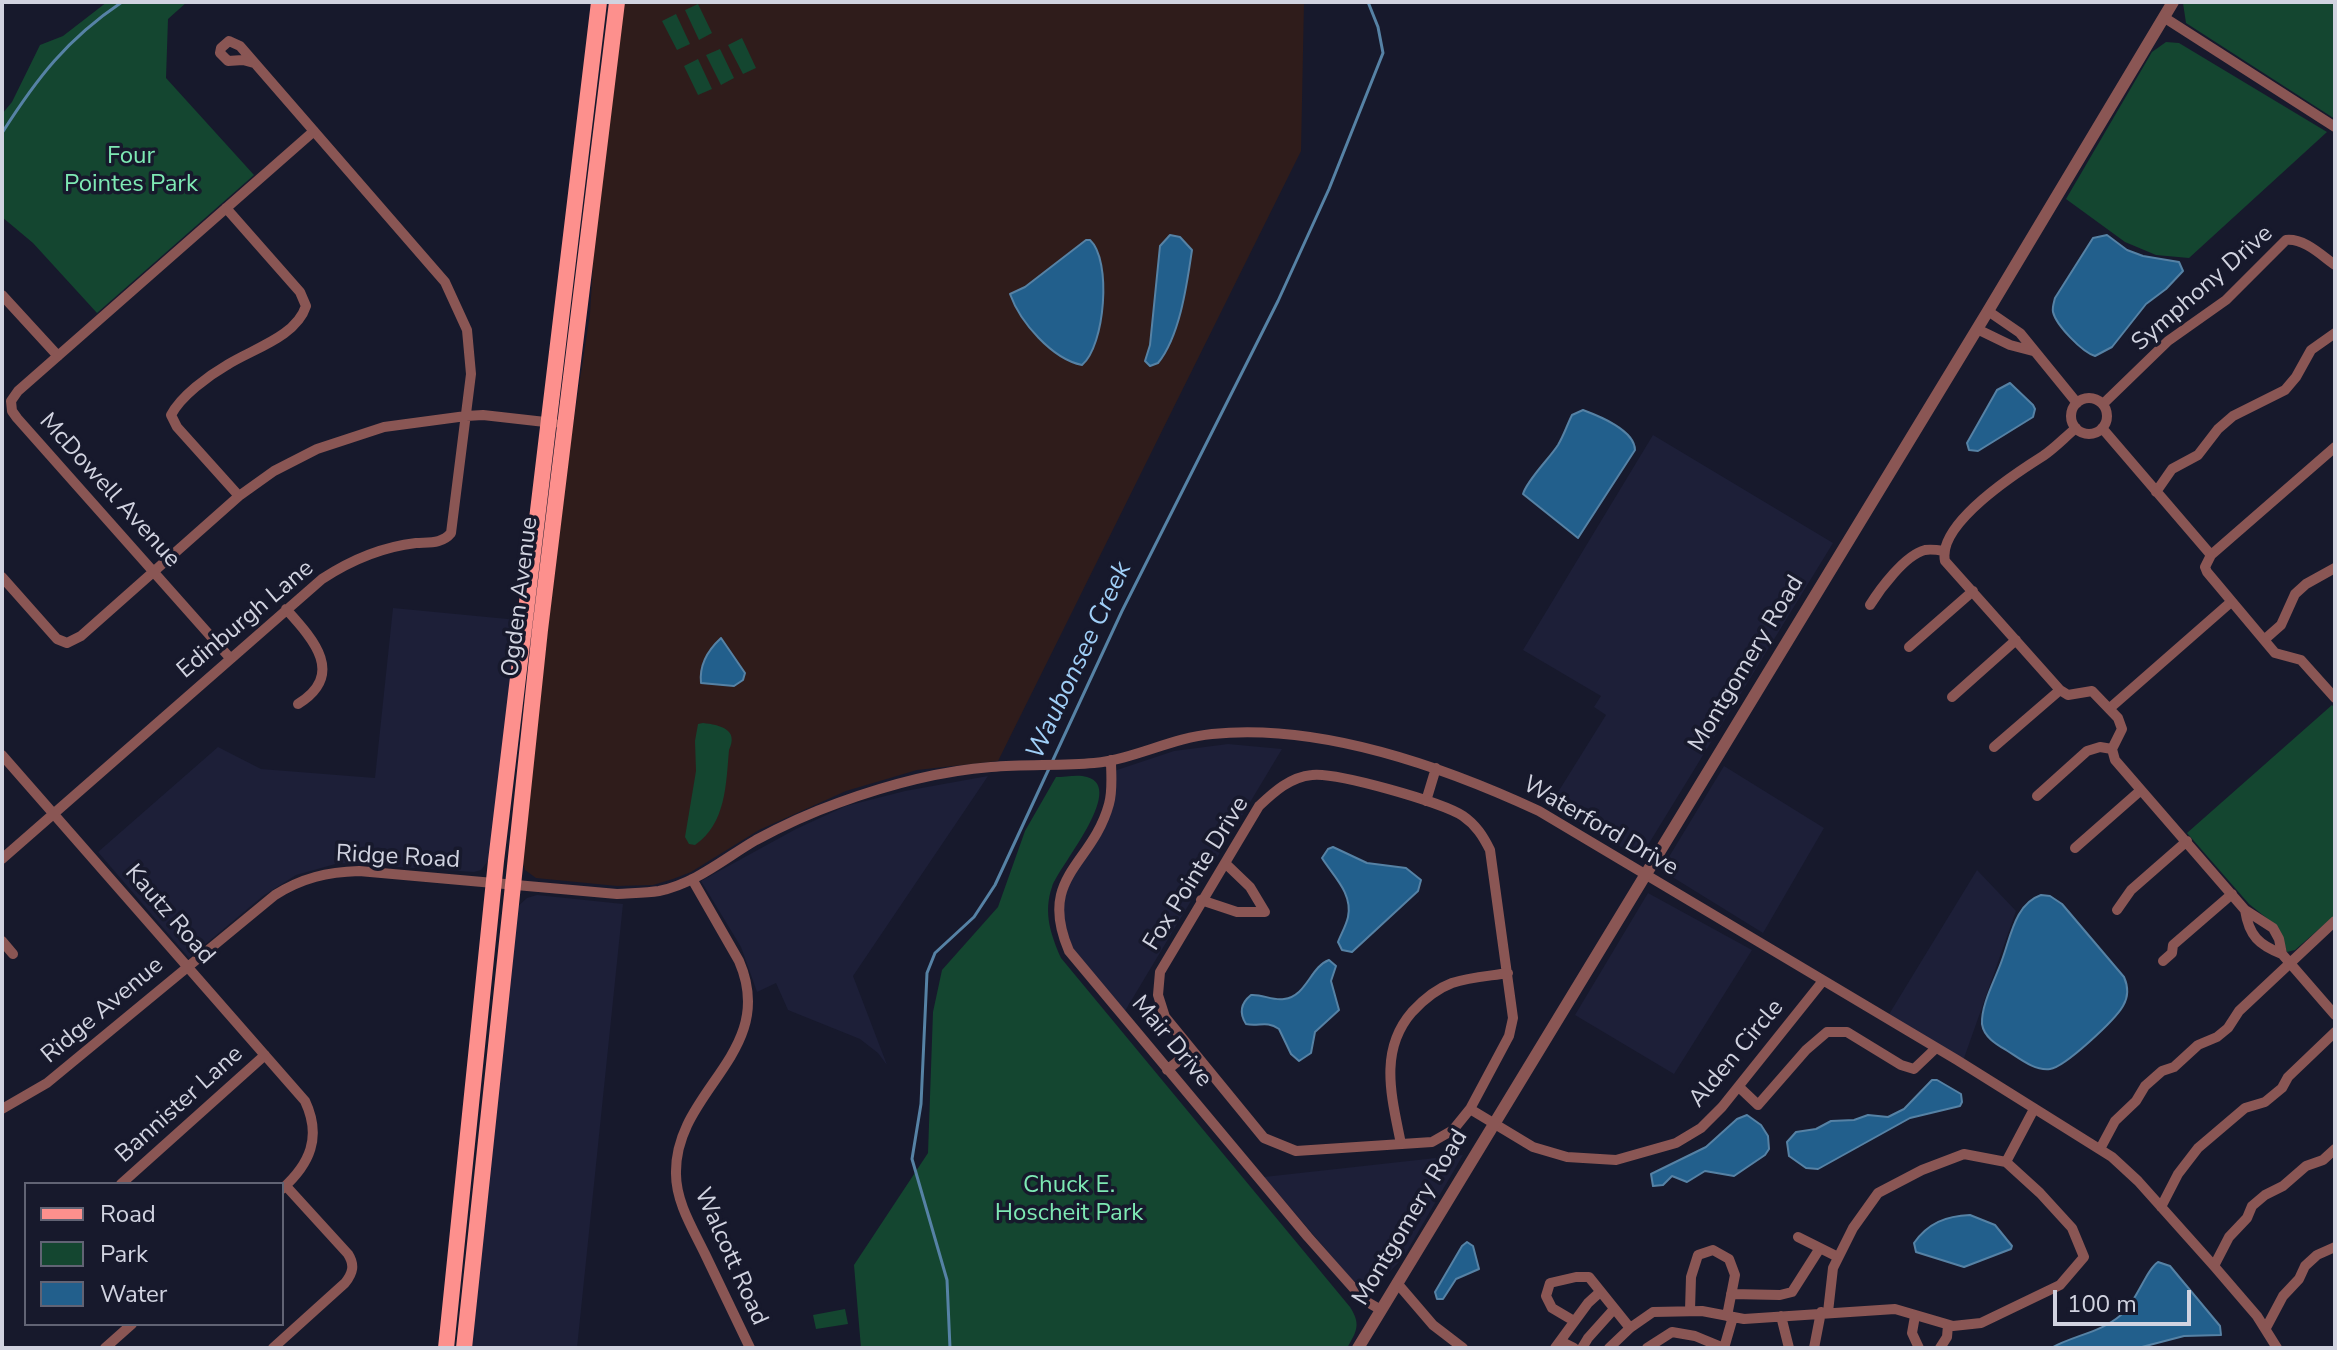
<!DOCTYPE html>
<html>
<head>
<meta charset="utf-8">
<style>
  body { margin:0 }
  #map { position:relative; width:2337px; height:1350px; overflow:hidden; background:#17192c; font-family:"Nunito Sans",sans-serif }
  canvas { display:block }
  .frame { position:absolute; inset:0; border:4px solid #d1d3e0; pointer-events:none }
  .legend { position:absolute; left:24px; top:1182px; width:260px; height:144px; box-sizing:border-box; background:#17192c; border:2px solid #616374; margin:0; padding:10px 14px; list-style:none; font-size:24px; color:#d1d3e0 }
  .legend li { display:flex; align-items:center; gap:16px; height:40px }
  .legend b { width:40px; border:2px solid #616374 }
  .scale { position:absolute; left:2053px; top:1290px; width:138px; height:36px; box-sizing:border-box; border:4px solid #d1d3e0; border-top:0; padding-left:10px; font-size:24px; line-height:28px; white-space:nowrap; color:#d1d3e0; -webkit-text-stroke:6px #17192c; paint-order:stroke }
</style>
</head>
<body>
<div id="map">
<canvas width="2337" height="1350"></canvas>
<div class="frame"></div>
<ul class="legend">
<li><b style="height:10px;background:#fd908d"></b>Road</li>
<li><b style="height:22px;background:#144630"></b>Park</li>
<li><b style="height:22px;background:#225f8c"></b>Water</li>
</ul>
<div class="scale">100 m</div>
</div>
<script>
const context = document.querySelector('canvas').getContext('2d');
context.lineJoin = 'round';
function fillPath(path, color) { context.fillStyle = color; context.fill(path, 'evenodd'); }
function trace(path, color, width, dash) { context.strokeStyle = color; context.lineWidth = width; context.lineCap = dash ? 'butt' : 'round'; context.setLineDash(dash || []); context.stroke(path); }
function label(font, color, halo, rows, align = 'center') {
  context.font = font + ' "Nunito Sans",sans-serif'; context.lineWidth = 7; context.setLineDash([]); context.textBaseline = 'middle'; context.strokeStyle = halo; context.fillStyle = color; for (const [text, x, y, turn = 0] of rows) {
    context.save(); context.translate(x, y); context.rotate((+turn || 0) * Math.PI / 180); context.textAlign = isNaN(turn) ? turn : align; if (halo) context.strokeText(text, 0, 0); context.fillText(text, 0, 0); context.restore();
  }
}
fillPath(new Path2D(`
  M1653,435L1833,543L1640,858L1550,805L1606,715L1594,707L1601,696L1523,650Z
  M393,608L518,620L491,857L481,870L474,872L339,863L296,875L263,896L189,958L98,852L218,747L261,769L375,778Z
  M1228,744L1282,749L1125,1011L1074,953L1060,909L1075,869L1105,817L1111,772L1174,751Z
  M1724,766L1824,828L1763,933L1661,870Z
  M988,776L853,976L887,1065L878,1053L860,1039L788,1010L776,983L757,992L741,947L701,881L796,829L846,806L905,791Z
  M1977,870L2016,911L1963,1061L1888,1016Z
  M1648,893L1752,950L1674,1074L1575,1015Z
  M537,895L623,904L577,1348H470L515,909L527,898Z
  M1463,1155L1403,1258L1376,1286L1367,1287L1352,1280L1264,1177Z`), '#1d1f38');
fillPath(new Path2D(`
  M623,2H1304L1301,151L998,761L917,770L846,791L759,830L691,872L673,879L653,885L617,886L536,878L525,870L522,860L564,484L590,314L595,231Z`), '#2f1c1b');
fillPath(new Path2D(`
  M107,2H187L168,19L166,78L254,175L97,313L33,243L2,217V114L12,102L40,45L63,36Z
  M2335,2V119L2186,23L2183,3Z
  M698,4L712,33L699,40L685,10Z
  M676,14L690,44L677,50L662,21Z
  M742,38L756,68L743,74L728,45Z
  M2166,42L2179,43L2327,132L2189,258L2156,255L2125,242L2066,199L2152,52Z
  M720,49L734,78L721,85L706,55Z
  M698,59L712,89L698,95L684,66Z
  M2332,705L2335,709V915L2295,950L2287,952L2278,927L2249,904L2187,833Z
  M703,723C720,725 739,729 729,750C726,784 726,824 695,845L689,844L685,837L696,771L695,741L698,724Z
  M1056,777C1065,777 1078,774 1087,777C1127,788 1058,867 1052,887C1043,913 1051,935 1061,958L1350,1307C1361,1324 1357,1331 1347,1348H861L854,1265L928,1153L933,1012L942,970L998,907L1025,831Z
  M845,1309L848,1324L816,1329L813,1315Z`), '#144630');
const water = new Path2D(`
  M1170,235L1180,237L1192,250C1187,284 1180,336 1158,363L1150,366L1145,361L1150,345L1160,246Z
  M2107,235L2127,250L2143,256L2179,262L2183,271L2166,289L2146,304L2112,347L2095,356C2082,352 2056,325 2053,312C2052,308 2054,302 2055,298L2093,238Z
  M1086,240H1090C1112,260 1105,346 1082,365C1052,359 1020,322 1010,294L1025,287Z
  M2010,383L2033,405L2035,409L2033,417L1978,451L1969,450L1967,443L1997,390Z
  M1583,410C1599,416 1635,430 1635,450L1578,538L1523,494C1527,480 1549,459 1558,445C1564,435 1567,425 1572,415Z
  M721,638L745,673L743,680L734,686L701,683C699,665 708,650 721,638Z
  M1333,847L1367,863L1406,868L1421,880L1418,891L1352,952L1342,950L1338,942C1341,934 1346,926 1348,917C1353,893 1333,876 1322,858L1328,849Z
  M2041,895L2050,896L2062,904L2124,977C2128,986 2129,996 2123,1006C2115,1020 2065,1067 2050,1069C2034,1071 2019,1058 2006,1050C1996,1044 1984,1037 1982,1024C1981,1004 1996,978 2002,960C2011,936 2015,904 2041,895Z
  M1329,960L1336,966L1331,981L1339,1010L1315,1032L1311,1053L1299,1061L1291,1054L1279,1029C1266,1020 1259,1027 1246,1024C1239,1013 1241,1003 1251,995C1262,994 1273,1001 1284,999C1307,996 1310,967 1329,960Z
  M1932,1080H1937L1961,1094L1962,1102L1960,1106L1910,1118L1818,1169L1806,1168L1789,1156L1787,1142L1796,1132L1816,1129L1831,1121L1854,1120L1868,1115L1888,1117L1904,1109Z
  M1747,1115L1761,1125L1768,1136L1769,1149L1765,1155L1734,1176L1705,1171L1687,1182L1672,1176L1663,1185L1653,1186L1651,1174L1706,1147L1737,1119Z
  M1970,1215L1995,1225L2012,1246L2011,1249L1964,1267L1916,1252L1914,1243C1928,1223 1946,1216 1970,1215Z
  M1467,1242L1473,1246L1479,1269L1456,1279L1443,1299H1437L1435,1292L1462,1246Z
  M2158,1262L2170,1266L2220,1326L2221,1335L2184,1336L2138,1348H2051C2074,1335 2100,1333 2121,1315C2138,1300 2145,1271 2158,1262Z`);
fillPath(water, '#225f8c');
trace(water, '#5682a5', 2);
trace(new Path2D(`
  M2,133C37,78 67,39 122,2
  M950,1348L947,1280L912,1159L921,1104L927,973L935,953L974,917L995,885L1122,611L1278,301L1329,189L1383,53L1378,27L1368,2`), '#5682a5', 3);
trace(new Path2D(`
  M2165,18L2335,127
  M226,208L300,292L306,306C296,337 252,349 227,365C208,376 181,396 171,415L177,427L239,496
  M2,295L58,356
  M1988,311L2020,333L2077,403
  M1977,329L2010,345L2033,351
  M2071 416a18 18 0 1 1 36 0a18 18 0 1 1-36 0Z
  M2103,404L2168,341L2226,300L2286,240C2304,238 2321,255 2335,265
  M2076,428C2065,437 2055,448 2043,456C2016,473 1937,524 1945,561L2060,690L2068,695L2092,691L2118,718L2122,729L2112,749L2115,760L2245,910L2273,928L2279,939L2282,954L2335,1015
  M2102,428L2211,555L2205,567L2207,572L2275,653L2301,660L2335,698
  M2156,492L2172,469L2198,455L2218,429L2233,416L2285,390L2296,377L2311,350L2335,333
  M2211,555L2335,447
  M2,577L57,639L67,643L81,636L239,496L274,471L317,449L384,427L466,416L483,415L554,423
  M1870,605C1880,589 1905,555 1925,550C1931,549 1938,550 1944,551
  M286,609C313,639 346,674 298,704
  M2264,640L2281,625L2295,594L2306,584L2335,568
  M1909,647L1973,591
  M230,658L17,418L12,411L11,401L18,391L314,131
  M1952,697L2016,640
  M2110,708L2231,602
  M1994,747L2060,690
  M2,755L305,1101C322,1137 310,1164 282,1189
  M1111,760C1111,774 1113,790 1109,804C1092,866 1037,876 1069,951L1308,1237L1364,1300L1381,1310
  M2037,796L2087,751L2100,747L2112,749
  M1426,801L1436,768
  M2075,848L2141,790
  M2,859L322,579C351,560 381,547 416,543C429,542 442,544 451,533L471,374L467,330L445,282L240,46L229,41L221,48L220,53L228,61L243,60L254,63
  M692,879L739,961C779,1053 674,1090 676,1174C676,1202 693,1229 705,1254C720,1285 735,1317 750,1348
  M1201,900L1237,912H1265L1250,887L1225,863
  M2117,910L2131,890L2187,841
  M2245,910C2249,936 2259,945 2282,954
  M2,941L13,954
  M2163,961L2172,953L2173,945L2232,894
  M1167,1070L1192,1050
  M1739,1087L1758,1105L1806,1050L1827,1032H1847L1901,1065L1914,1069L1936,1048
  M2,1109L47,1083L275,895C302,878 327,872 359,871L617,894C631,893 646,893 659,891C695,884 725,858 756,840C782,826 810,813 838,803C887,785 940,771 991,767C1025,764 1060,766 1094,763C1135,759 1171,738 1212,734C1320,723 1442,766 1539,811L1957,1060L2112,1157L2138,1181L2214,1266L2257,1316L2277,1348
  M1470,1109L1453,1130L1432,1142L1296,1151L1264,1138L1165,1017L1158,995L1160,972L1259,806C1274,792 1290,777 1312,775C1336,772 1442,802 1463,816C1476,825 1483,836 1490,850L1513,1018L1509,1036L1470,1109L1533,1147L1567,1157L1616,1160L1676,1143L1701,1128L1722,1107L1822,982
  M1401,1144C1392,1098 1378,1051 1412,1012C1423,1000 1436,989 1452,983C1470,977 1490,976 1508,973
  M2100,1149L2115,1121L2136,1101L2145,1086L2162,1071L2174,1067L2198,1045L2217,1037L2228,1028L2239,1011L2335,921
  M2006,1162L2034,1109
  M121,1184L265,1055
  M2161,1207L2178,1174L2198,1148L2245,1108L2265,1102L2282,1088L2288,1077L2335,1032
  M1798,1237L1838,1257
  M2214,1266L2229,1237L2247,1218L2252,1206L2265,1195L2283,1186L2306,1166L2323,1160L2335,1149
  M1397,1283L1433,1325L1463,1348
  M1731,1294L1780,1295L1792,1292L1820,1248
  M1690,1310L1691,1277L1698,1255L1713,1250L1729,1259L1735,1275L1727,1316
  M1781,1316L1789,1348
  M1915,1316L1912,1333L1919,1348
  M1574,1321L1552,1308L1546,1296L1550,1283L1576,1277H1589L1630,1328
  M2266,1328L2283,1296L2299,1279L2305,1266L2317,1255L2335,1247
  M1560,1341L1574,1348
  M105,1348L132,1324
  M273,1348L345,1283C353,1273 355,1265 348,1254L286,1186
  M1555,1348L1588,1303L1600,1292
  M1582,1348L1588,1338L1614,1309
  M1609,1348L1630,1328L1653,1312L1702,1311L1744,1319L1895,1309L1953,1326L1981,1323L2060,1285L2084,1257L2072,1228L2040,1193L2006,1162L1964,1154L1922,1170L1878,1193L1853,1228L1833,1268L1828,1312
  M1647,1348L1672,1332L1695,1336L1724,1348
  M1724,1348L1733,1317
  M1814,1348L1821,1312
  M1940,1348L1947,1337L1948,1325`), '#8a5654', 10);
trace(new Path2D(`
  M1358,1348L1988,311L2173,2`), '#8a5654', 12);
trace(new Path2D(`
  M446,1348L496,861L599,2
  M464,1348L540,630L617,2`), '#fd908d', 16);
label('24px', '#7ee9b4', '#17192c', [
  ["Four",131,157],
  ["Pointes Park",131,185],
  ["Chuck E.",1069,1186],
  ["Hoscheit Park",1069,1214]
]);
label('24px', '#d1d3e0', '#17192c', [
  ["Symphony Drive",2203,289,-41],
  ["McDowell Avenue",109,491,48],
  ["Ogden Avenue",521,597,-83],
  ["Edinburgh Lane",246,620,-40],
  ["Montgomery Road",1747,664,-59],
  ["Waterford Drive",1600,827,30],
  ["Ridge Road",398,858,3],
  ["Fox Pointe Drive",1197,874,-58],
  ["Kautz Road",169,915,49],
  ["Ridge Avenue",103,1011,-40],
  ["Mair Drive",1171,1042,50],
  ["Alden Circle",1737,1054,-50],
  ["Bannister Lane",180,1105,-42],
  ["Montgomery Road",1411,1218,-59],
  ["Walcott Road",730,1257,66]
]);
label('italic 26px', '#a0cff7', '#17192c', [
  ["Waubonsee Creek",1080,661,-65]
]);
</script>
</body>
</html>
